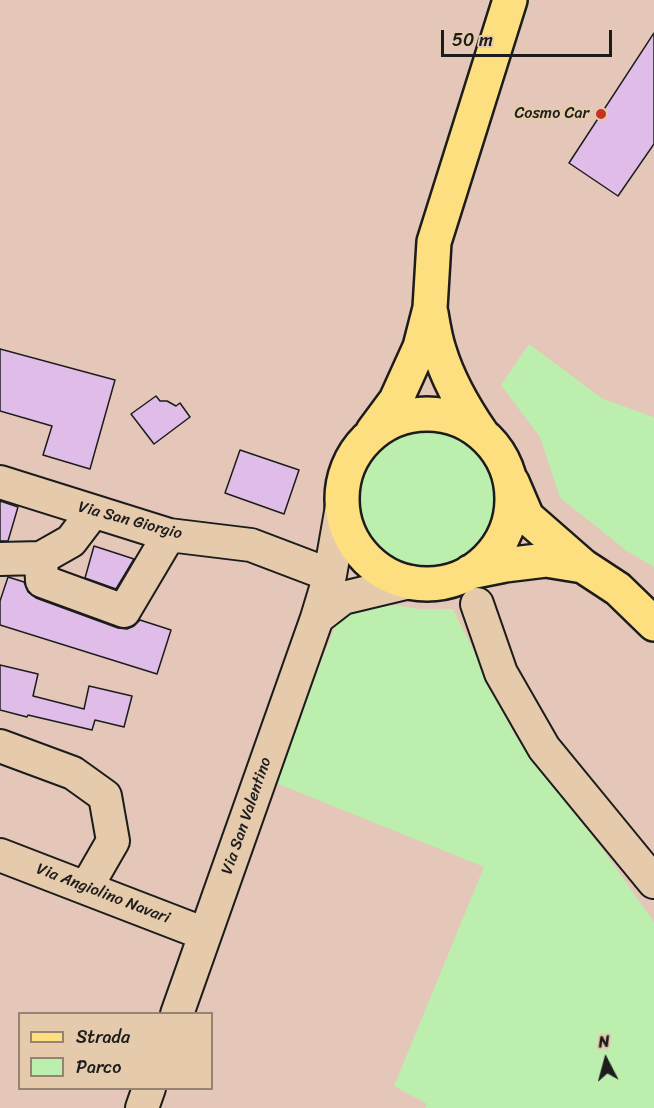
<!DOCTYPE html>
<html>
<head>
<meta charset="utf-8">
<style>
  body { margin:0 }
  #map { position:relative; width:654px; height:1108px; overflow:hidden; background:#e4c7b8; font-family:Sriracha,sans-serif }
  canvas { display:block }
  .legend { position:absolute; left:18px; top:1012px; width:195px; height:78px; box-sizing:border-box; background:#e5caac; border:2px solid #958472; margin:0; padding:8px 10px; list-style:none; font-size:18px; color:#1c1c1c }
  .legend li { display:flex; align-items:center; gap:12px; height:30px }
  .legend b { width:30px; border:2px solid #958472 }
  .north { position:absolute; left:576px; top:1030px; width:60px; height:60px; -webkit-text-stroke:4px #e5caac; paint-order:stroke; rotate:354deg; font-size:16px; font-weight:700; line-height:24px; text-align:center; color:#1c1c1c }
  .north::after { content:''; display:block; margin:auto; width:21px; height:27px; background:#1c1c1c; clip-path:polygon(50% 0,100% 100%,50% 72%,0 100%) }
  .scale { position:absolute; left:441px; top:30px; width:171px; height:27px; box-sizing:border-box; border:3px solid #1c1c1c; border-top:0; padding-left:8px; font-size:18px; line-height:21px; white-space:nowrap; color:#1c1c1c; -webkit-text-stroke:4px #e5caac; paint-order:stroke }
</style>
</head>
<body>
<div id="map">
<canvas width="654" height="1108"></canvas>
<ul class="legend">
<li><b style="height:8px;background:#fedf80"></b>Strada</li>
<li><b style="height:16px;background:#bceeae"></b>Parco</li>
</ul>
<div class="north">N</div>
<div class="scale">50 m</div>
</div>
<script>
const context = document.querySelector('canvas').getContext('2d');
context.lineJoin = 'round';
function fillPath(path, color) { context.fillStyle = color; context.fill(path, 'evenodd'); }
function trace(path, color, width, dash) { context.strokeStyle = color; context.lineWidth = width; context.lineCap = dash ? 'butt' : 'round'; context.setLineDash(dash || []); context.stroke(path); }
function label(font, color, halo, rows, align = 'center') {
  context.font = font + ' Sriracha,sans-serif'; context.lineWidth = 6; context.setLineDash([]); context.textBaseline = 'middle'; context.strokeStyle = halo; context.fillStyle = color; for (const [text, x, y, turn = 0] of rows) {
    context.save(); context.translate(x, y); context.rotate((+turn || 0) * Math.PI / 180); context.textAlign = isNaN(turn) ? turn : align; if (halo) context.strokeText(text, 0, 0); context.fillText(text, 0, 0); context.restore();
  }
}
fillPath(new Path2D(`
  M529,344L603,399L654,417V567L627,551L560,498L540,437L501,385Z
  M354 501a70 70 0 1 1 140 0a70 70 0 1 1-140 0Z
  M362,600L420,609H453L515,736L606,854L654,922V1108H425L427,1104L394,1086L484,867L271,781L339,618Z`), '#bceeae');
const building = new Path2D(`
  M654,33V144L618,196L569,163Z
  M0,349L115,380L90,469L43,455L52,426L0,411Z
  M156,396L160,401H167L176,406L180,403L190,417L154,444L131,414Z
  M240,450L299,470L284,514L225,493Z
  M0,501L18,507L8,541H0Z
  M94,546L134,559L116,589L85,578Z
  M8,577L24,582L28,592L36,598L118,628L127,629L134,626L140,620L171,630L157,674L0,625V601Z
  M0,665L38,674L33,696L84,709L89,686L132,696L124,727L95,720L92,730L28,715L27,717L0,710Z`);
fillPath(building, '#e0bde8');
trace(building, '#1c1c1c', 1.5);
const minor = new Path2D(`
  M0,482L169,535L251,545L330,575
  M41,558L42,581L124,611L169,535
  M0,559L41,558L71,541L93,512
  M477,604L501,673L544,748L654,882
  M317,618L343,598L410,582
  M0,746L73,773L105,796L113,841L86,888
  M0,855L205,934
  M177,1014L317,618L330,575L342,506
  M142,1108L149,1088`);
const major = new Path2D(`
  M431,313C433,325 435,338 439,350C448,380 464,408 482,434
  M342 499a85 85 0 1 1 170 0a85 85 0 1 1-170 0Z
  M373,431L396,400L420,347L430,308L434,242L510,0
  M512,482L527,517L583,566L618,589L654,624
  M470,572L505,565L546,560L583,566`);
trace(minor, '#1c1c1c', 36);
trace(major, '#1c1c1c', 38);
trace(minor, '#e5caac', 32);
trace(major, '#fedf80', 33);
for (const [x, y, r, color] of [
  [601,114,6,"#c8321e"]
]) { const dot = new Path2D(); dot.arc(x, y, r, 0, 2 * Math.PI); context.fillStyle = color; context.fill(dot); trace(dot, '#e5caac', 2); }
label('16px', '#1c1c1c', '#e5caac', [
  ["Cosmo Car",589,114]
], 'right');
label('16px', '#1c1c1c', '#e5caac', [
  ["Via San Giorgio",130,521,15],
  ["Via San Valentino",247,816,-71],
  ["Via Angiolino Navari",103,894,21]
]);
</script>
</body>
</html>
